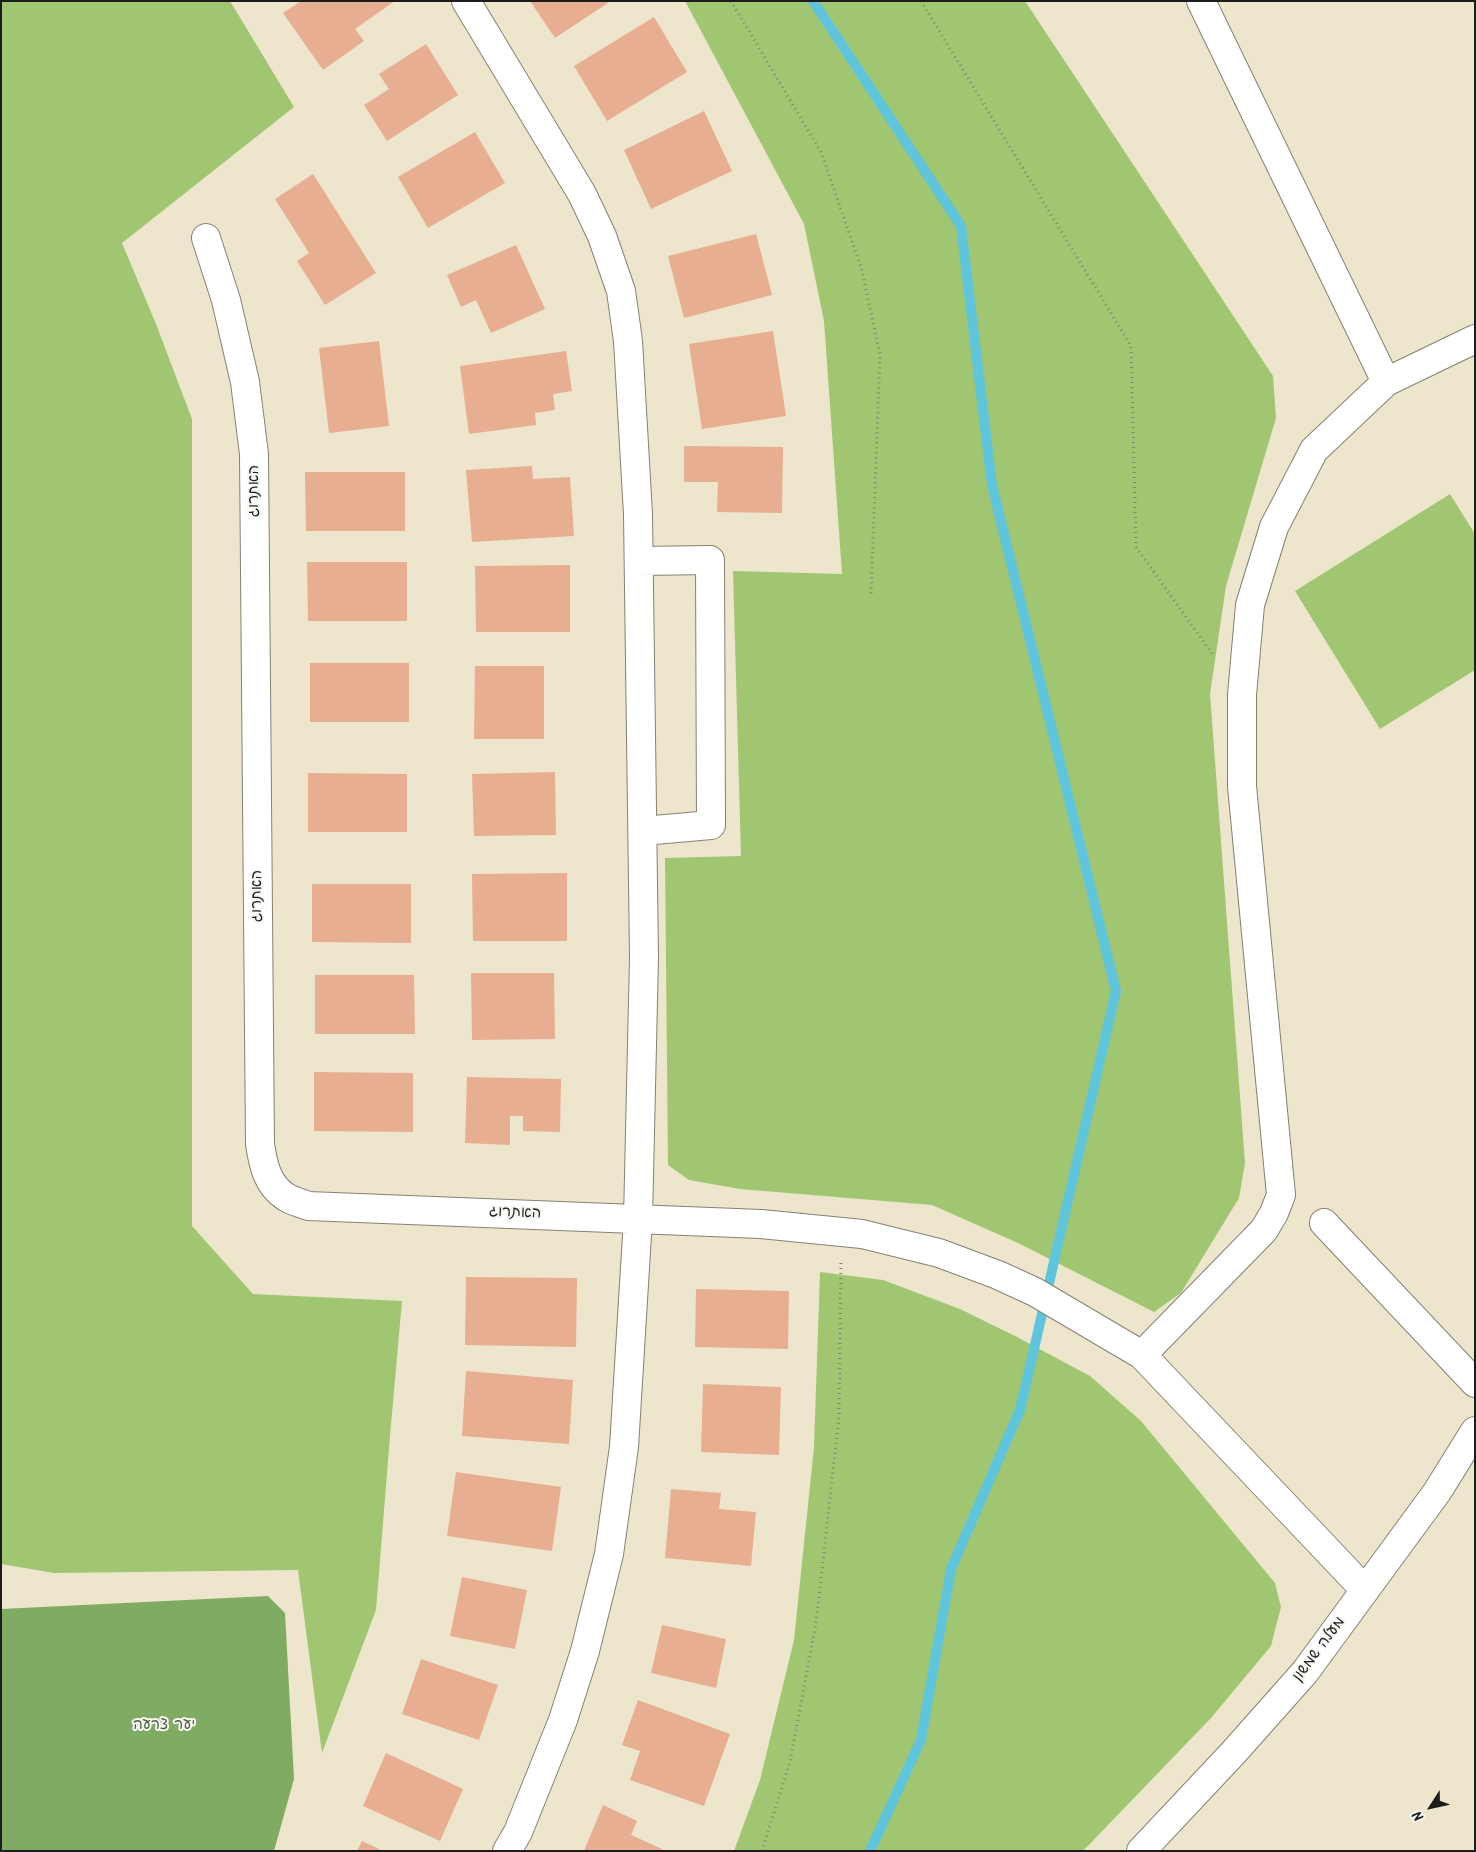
<!DOCTYPE html>
<html>
<head>
<meta charset="utf-8">
<style>
  body { margin:0 }
  #map { position:relative; width:1476px; height:1852px; overflow:hidden; background:#ede6cd; font-family:Kalam,sans-serif }
  canvas { display:block }
  .frame { position:absolute; inset:0; border:2px solid #1c1c1c; pointer-events:none }
  .north { position:absolute; left:1406px; top:1782px; width:50px; height:50px; -webkit-text-stroke:4px #f6f6f2; paint-order:stroke; rotate:235deg; font-size:14px; font-weight:700; line-height:20px; text-align:center; color:#1c1c1c }
  .north::after { content:''; display:block; margin:auto; width:18px; height:22px; background:#1c1c1c; clip-path:polygon(50% 0,100% 100%,50% 72%,0 100%) }
</style>
</head>
<body>
<div id="map">
<canvas width="1476" height="1852"></canvas>
<div class="frame"></div>
<div class="north">N</div>
</div>
<script>
const context = document.querySelector('canvas').getContext('2d');
context.lineJoin = 'round';
function fillPath(path, color) { context.fillStyle = color; context.fill(path, 'evenodd'); }
function trace(path, color, width, dash) { context.strokeStyle = color; context.lineWidth = width; context.lineCap = dash ? 'butt' : 'round'; context.setLineDash(dash || []); context.stroke(path); }
function label(font, color, halo, rows, align = 'center') {
  context.font = font + ' Kalam,"Playpen Sans Hebrew",sans-serif'; context.lineWidth = 4; context.setLineDash([]); context.textBaseline = 'middle'; context.strokeStyle = halo; context.fillStyle = color; for (const [text, x, y, turn = 0] of rows) {
    context.save(); context.translate(x, y); context.rotate((+turn || 0) * Math.PI / 180); context.textAlign = isNaN(turn) ? turn : align; if (halo) context.strokeText(text, 0, 0); context.fillText(text, 0, 0); context.restore();
  }
}
fillPath(new Path2D(`
  M1,1H230L294,107L122,243L156,324L192,419V1226L253,1294L402,1301L390,1436L376,1610L322,1753L298,1570L54,1573L1,1564Z
  M685,1H1025L1273,376L1276,418L1226,586L1210,694L1245,1163L1239,1198L1181,1293L1154,1312L1018,1243L932,1205L740,1189L689,1180L668,1165L665,858L741,856L733,571L842,574L824,321L804,224Z
  M1450,494L1475,534V670L1380,729L1295,591Z
  M820,1272L883,1280L960,1309L1017,1337L1090,1376L1141,1421L1275,1583L1281,1607L1271,1646L1211,1718L1083,1851H734L760,1780L794,1640L814,1447Z`), '#a1c671');
fillPath(new Path2D(`
  M268,1596L285,1613L294,1779L274,1851H1V1609Z`), '#80ab63');
trace(new Path2D(`
  M813,1L961,226L992,485L1116,991L1020,1410L951,1569L921,1740L870,1851`), '#5ec5dc', 10);
fillPath(new Path2D(`
  M301,1H395L355,29L364,41L323,70L283,13Z
  M530,1H611L555,38Z
  M654,17L687,72L607,121L574,66Z
  M426,44L458,95L387,141L364,105L389,89L379,74Z
  M704,111L732,171L651,209L624,150Z
  M475,132L505,183L428,228L398,177Z
  M313,174L376,273L325,305L297,261L309,253L275,199Z
  M756,234L772,295L684,318L668,256Z
  M516,245L545,309L491,333L476,300L461,307L447,275Z
  M773,331L786,416L702,429L689,344Z
  M379,341L389,426L329,433L319,348Z
  M566,351L572,391L553,394L555,410L535,413L536,425L469,434L460,366Z
  M684,446L783,447L782,513L717,512L718,482H684Z
  M532,466L533,479L570,477L574,536L472,542L466,470Z
  M305,472H405V531H306Z
  M307,562H407V621H308Z
  M570,565V632H476L475,566Z
  M310,663H409V722H310Z
  M475,666H544V739H474Z
  M555,772L556,835L474,836L472,774Z
  M308,773L407,774V832H308Z
  M567,873V941H473L472,874Z
  M312,884H411V943L312,942Z
  M471,973H554L555,1039L472,1040Z
  M315,975H414L415,1034H315Z
  M314,1072L413,1073V1132L314,1131Z
  M467,1077L561,1079L560,1132L523,1131V1116H510V1145L465,1143Z
  M466,1277L577,1278L576,1347L465,1345Z
  M696,1289L789,1291L788,1349L695,1347Z
  M466,1371L573,1380L569,1444L462,1436Z
  M703,1384L781,1387L779,1455L701,1452Z
  M456,1472L561,1487L552,1551L447,1536Z
  M671,1489L721,1493L719,1509L756,1512L751,1566L665,1558Z
  M462,1577L527,1590L515,1649L450,1636Z
  M662,1625L726,1639L716,1688L651,1673Z
  M421,1659L498,1685L479,1740L402,1714Z
  M638,1700L730,1734L704,1806L630,1780L640,1751L622,1745Z
  M386,1753L463,1789L440,1841L363,1806Z
  M603,1805L637,1821L631,1835L662,1849L661,1851H584Z
  M362,1841L383,1851H357Z`), '#e7ae91');
const minor = new Path2D(`
  M466,1L582,194L602,236L621,291L628,341L638,514L644,957L638,1219L624,1447L609,1554L585,1651L563,1720L518,1832L507,1851
  M1201,1L1386,382
  M206,238L226,300L245,382L254,454L260,1144C263,1164 267,1185 286,1197C292,1201 301,1203 308,1206L761,1224L862,1234L939,1253L998,1275L1035,1292L1142,1355L1365,1590
  M639,561L710,560L711,825L643,831
  M1324,1223L1475,1383
  M1142,1355L1264,1230L1274,1213L1281,1195L1242,786V695L1250,605L1274,527L1314,450L1386,382L1475,339
  M1141,1851L1234,1752L1305,1672L1437,1492L1475,1431`);
trace(minor, '#848174', 30);
trace(new Path2D(`
  M731,1L821,152L861,267L880,354L871,595
  M921,1L1131,346L1136,547L1213,655
  M762,1851L790,1762L816,1623L839,1417L841,1262`), '#848174', 3, [1, 4]);
trace(minor, '#fff', 28);
label('15px', '#1c1c1c', '#f6f6f2', [
  ["האתרוג",255,491,-90],
  ["האתרוג",258,896,-90],
  ["האתרוג",515,1214,2],
  ["מעלה שמשון",1320,1650,-53]
]);
label('15px', '#4b583a', '#f6f6f2', [
  ["יער צרעה",164,1726]
]);
</script>
</body>
</html>
